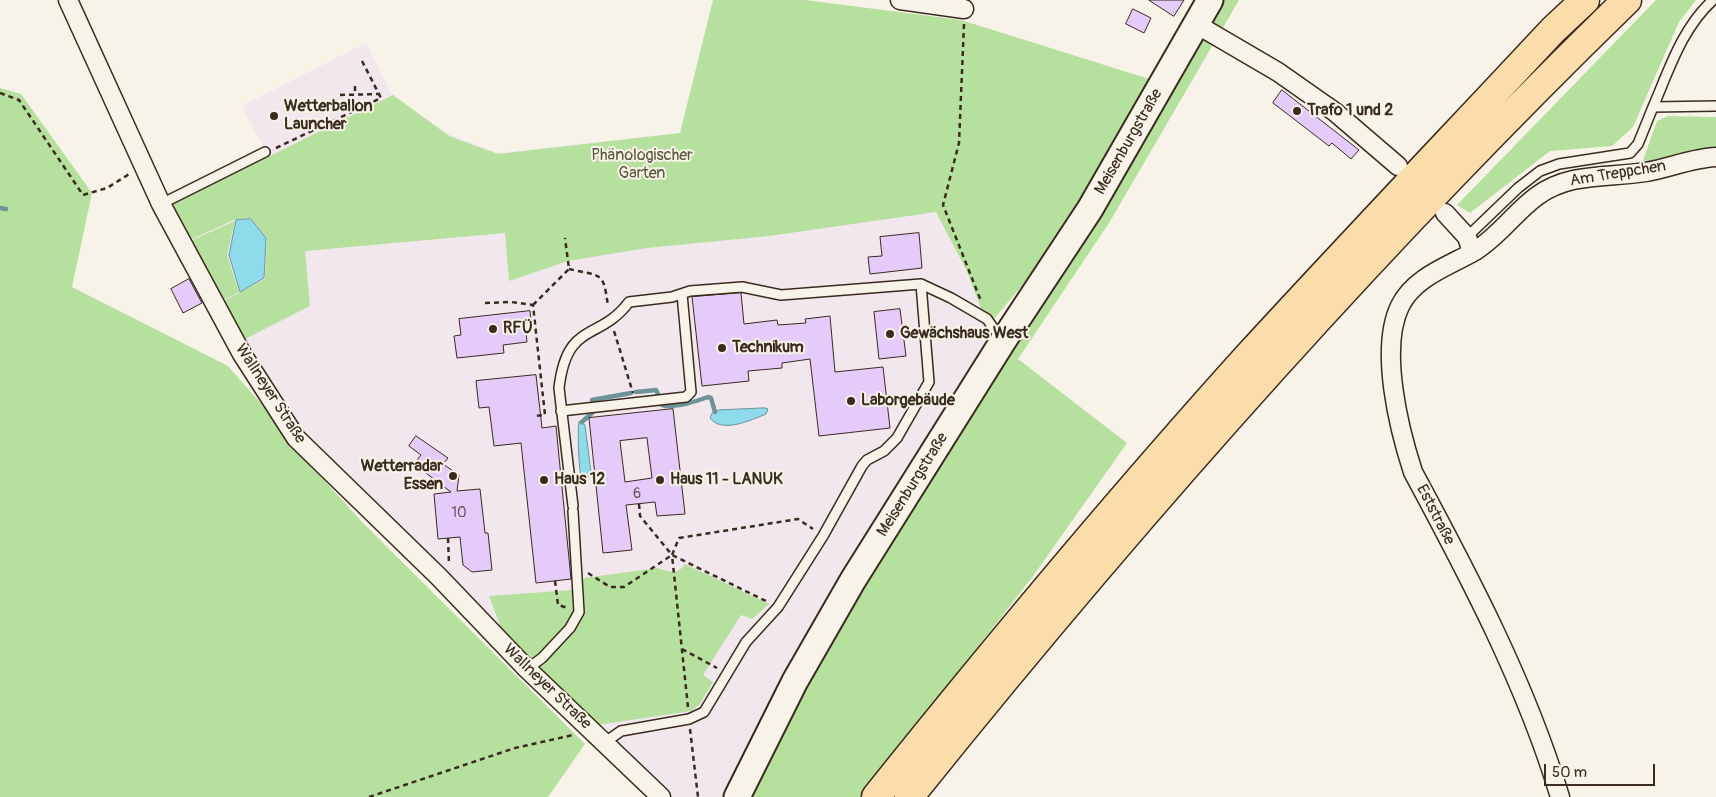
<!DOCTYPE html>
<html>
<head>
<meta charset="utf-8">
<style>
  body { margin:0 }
  #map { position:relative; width:1716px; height:797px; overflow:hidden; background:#f7f3e8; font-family:Pangolin,sans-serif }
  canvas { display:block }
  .scale { position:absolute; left:1544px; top:764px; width:111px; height:22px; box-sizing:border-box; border:2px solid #3b2a1e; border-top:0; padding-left:6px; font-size:15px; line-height:18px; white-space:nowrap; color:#3b2a1e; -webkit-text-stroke:4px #f7f3e8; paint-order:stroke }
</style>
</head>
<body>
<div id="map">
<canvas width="1716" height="797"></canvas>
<div class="scale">50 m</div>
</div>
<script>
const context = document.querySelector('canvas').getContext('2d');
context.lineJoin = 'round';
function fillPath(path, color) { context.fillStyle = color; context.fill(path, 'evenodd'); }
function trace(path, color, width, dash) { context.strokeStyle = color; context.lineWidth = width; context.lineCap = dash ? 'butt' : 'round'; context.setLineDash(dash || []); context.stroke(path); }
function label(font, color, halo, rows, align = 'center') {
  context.font = font + ' Pangolin,sans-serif'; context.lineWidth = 4; context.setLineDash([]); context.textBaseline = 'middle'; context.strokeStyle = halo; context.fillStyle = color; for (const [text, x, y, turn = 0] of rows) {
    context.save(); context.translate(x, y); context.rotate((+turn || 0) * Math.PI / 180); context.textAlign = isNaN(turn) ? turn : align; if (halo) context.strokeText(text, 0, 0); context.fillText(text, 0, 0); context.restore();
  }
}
fillPath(new Path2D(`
  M366,43L392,95L450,135L498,153L680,133L647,248L936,212L965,270L988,326L1005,347L734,797H668L296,438L155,190L168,194L263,147L242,106Z`), '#f2e7ed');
fillPath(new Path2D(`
  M713,0H805L961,20L1162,83L1088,207L988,326L966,270L936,212L769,236L647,248L568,261L509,281L505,233L305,251L310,306L245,339L224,301L265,279L267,238L251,218L236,219L190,240L168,195L263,147L268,157L393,95L449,136L498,154L680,133Z
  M1211,0H1239L1109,223L1018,359L1127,443L1031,579L860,797H740L760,759Z
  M1656,0H1696L1679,22L1633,127L1612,146L1550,151L1470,213L1457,205Z
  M0,88L21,94L92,193L72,287L228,366L279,424L313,468L363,523L585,744L548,797H0Z
  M1668,116L1716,117V150L1706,149L1641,166L1657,121Z
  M235,221L227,255L239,292L224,300L190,241Z
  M685,564L769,604L752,619L741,615L703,675L713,682L700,704L691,711L598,725L506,641L489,596L572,590L584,578L658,568C669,572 678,575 685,564Z`), '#b5e09e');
const water = new Path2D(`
  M251,219L266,238L264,278L240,292L229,255L236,220Z
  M765,408L768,409L766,414C751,420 722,434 710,418L712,413L719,410Z
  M579,422L585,425L591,473L587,479L582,480C579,476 577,427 579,422Z`);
fillPath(water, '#8ddbeb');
trace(water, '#6c9499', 1);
trace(new Path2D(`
  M0,208L6,209
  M636,392L656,390L658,394
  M592,400L631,393
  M660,404C670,410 697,401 708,397L711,398L715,412
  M582,422L593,412`), '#6c9499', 4.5);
const building = new Path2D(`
  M1149,0H1184L1174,16Z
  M1133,9L1151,18L1144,33L1126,24Z
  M1282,90L1359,150L1351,159L1332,143L1329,146L1273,103Z
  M919,233L922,268L870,274L868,257L882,256L880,237Z
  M189,279L202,303L183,313L171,289Z
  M741,293L744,324L777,320L778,325L806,323L805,319L830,316L835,372L883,367L890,428L819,436L810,359L782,363V368L748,371L749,381L702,386L692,297Z
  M900,309L906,356L879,359L874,312Z
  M530,311L531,322L525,323L527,342L503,345L504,353L457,358L454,336L461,335L459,319Z
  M536,375L542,428L556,426L571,579L536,583L521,443L494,446L489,407L479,408L476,381Z
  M673,409L685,514L657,516L655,502L626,505L632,550L603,553L589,418ZM647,438L652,478L625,482L620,441Z
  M416,436L448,458L443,464L459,475L457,491L480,489L485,533H488L492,570L472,572L463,565L460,537L438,539L434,494L451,492L414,464L421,455L409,446Z`);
fillPath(building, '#e5cbfa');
trace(building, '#3b2a1e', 1);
const lane = new Path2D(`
  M1713,0C1682,28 1669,70 1653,107L1716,106
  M161,204L265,152
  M1467,237L1518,188L1540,171L1559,164L1630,153L1638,144L1653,107
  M921,284L951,298L987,319L1001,339
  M561,411L686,397L691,392L682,294
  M573,506L559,388C567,320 599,342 629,302L672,297L690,291L742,287L781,295L921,284L929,382L897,438L884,451L867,460L862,466L823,536L778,607L746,642L704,712L689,719L621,731L604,743
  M527,669L542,658L570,628L579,612L573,511`);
const street = new Path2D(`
  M68,0L161,204L242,354L296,438L439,577L527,669L661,797
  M900,0L964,9
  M1196,24L1278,72L1335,112L1398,166
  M1445,213L1467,237L1472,252
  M1560,797C1526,684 1469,576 1413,472C1399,429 1379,349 1400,306C1414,277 1449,266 1475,251C1499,236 1515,212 1537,196C1570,172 1608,178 1646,172C1670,168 1692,158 1716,157`);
const secondary = new Path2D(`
  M737,797L795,681L853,580L1003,341L1090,209L1210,0`);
const highway = new Path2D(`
  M876,797C997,646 1121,497 1251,353C1351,244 1453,137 1553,30L1585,0
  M909,797C1133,518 1370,250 1627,0`);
trace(lane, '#3b2a1e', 12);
trace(street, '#3b2a1e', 21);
trace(secondary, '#3b2a1e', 29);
trace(highway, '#3b2a1e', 31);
trace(new Path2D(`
  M964,24L959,143L943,205L981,301
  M355,86V95
  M0,93L19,100L83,195L107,188L131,173
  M340,95L379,94
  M276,148L381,98L362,61
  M569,269C603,277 603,271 608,306
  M485,303L511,302L533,305L545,415L533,416
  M533,305L569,269L565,238
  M614,331L633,393
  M639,504L640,516L672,555L768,602
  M448,538L449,564
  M588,573L610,587H624L672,555
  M555,581L558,605L568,608
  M682,649L717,668
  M688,707L672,555L679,538L798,519L813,529
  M690,729L698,797
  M369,797L515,748L573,735`), '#3b2a1e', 2.5, [5, 4]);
trace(lane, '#f7f3e8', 9);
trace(street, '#f7f3e8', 18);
trace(secondary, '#f7f3e8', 25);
trace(highway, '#faddab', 28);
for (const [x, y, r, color] of [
  [1297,111,5,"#3b2a1e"],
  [274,116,5,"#3b2a1e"],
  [493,329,5,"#3b2a1e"],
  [890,334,5,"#3b2a1e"],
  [722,348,5,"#3b2a1e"],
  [851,401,5,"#3b2a1e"],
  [453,476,5,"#3b2a1e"],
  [544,480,5,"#3b2a1e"],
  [660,480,5,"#3b2a1e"]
]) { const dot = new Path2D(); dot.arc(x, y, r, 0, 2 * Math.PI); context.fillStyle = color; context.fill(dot); trace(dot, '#f7f3e8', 2); }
label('14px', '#665255', null, [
  ["6",637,494],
  ["10",459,513]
]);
label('bold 16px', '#3b2a1e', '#f7f3e8', [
  ["Wetterballon",284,107],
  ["Launcher",284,125],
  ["Trafo 1 und 2",1307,111],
  ["RFÜ",503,329],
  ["Gewächshaus West",900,334],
  ["Technikum",732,348],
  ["Laborgebäude",861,401],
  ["Wetterradar",443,467,"right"],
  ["Essen",443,485,"right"],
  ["Haus 12",554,480],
  ["Haus 11 - LANUK",670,480]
], 'left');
label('16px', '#3b2a1e', '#f7f3e8', [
  ["Meisenburgstraße",1129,142,-60],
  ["Am Treppchen",1618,174,-9],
  ["Wallneyer Straße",270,394,57],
  ["Meisenburgstraße",913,485,-58],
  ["Eststraße",1435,515,63],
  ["Wallneyer Straße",547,687,44]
]);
label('16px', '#5a583e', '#f7f3e8', [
  ["Phänologischer",642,156],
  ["Garten",642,174]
]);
</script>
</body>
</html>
